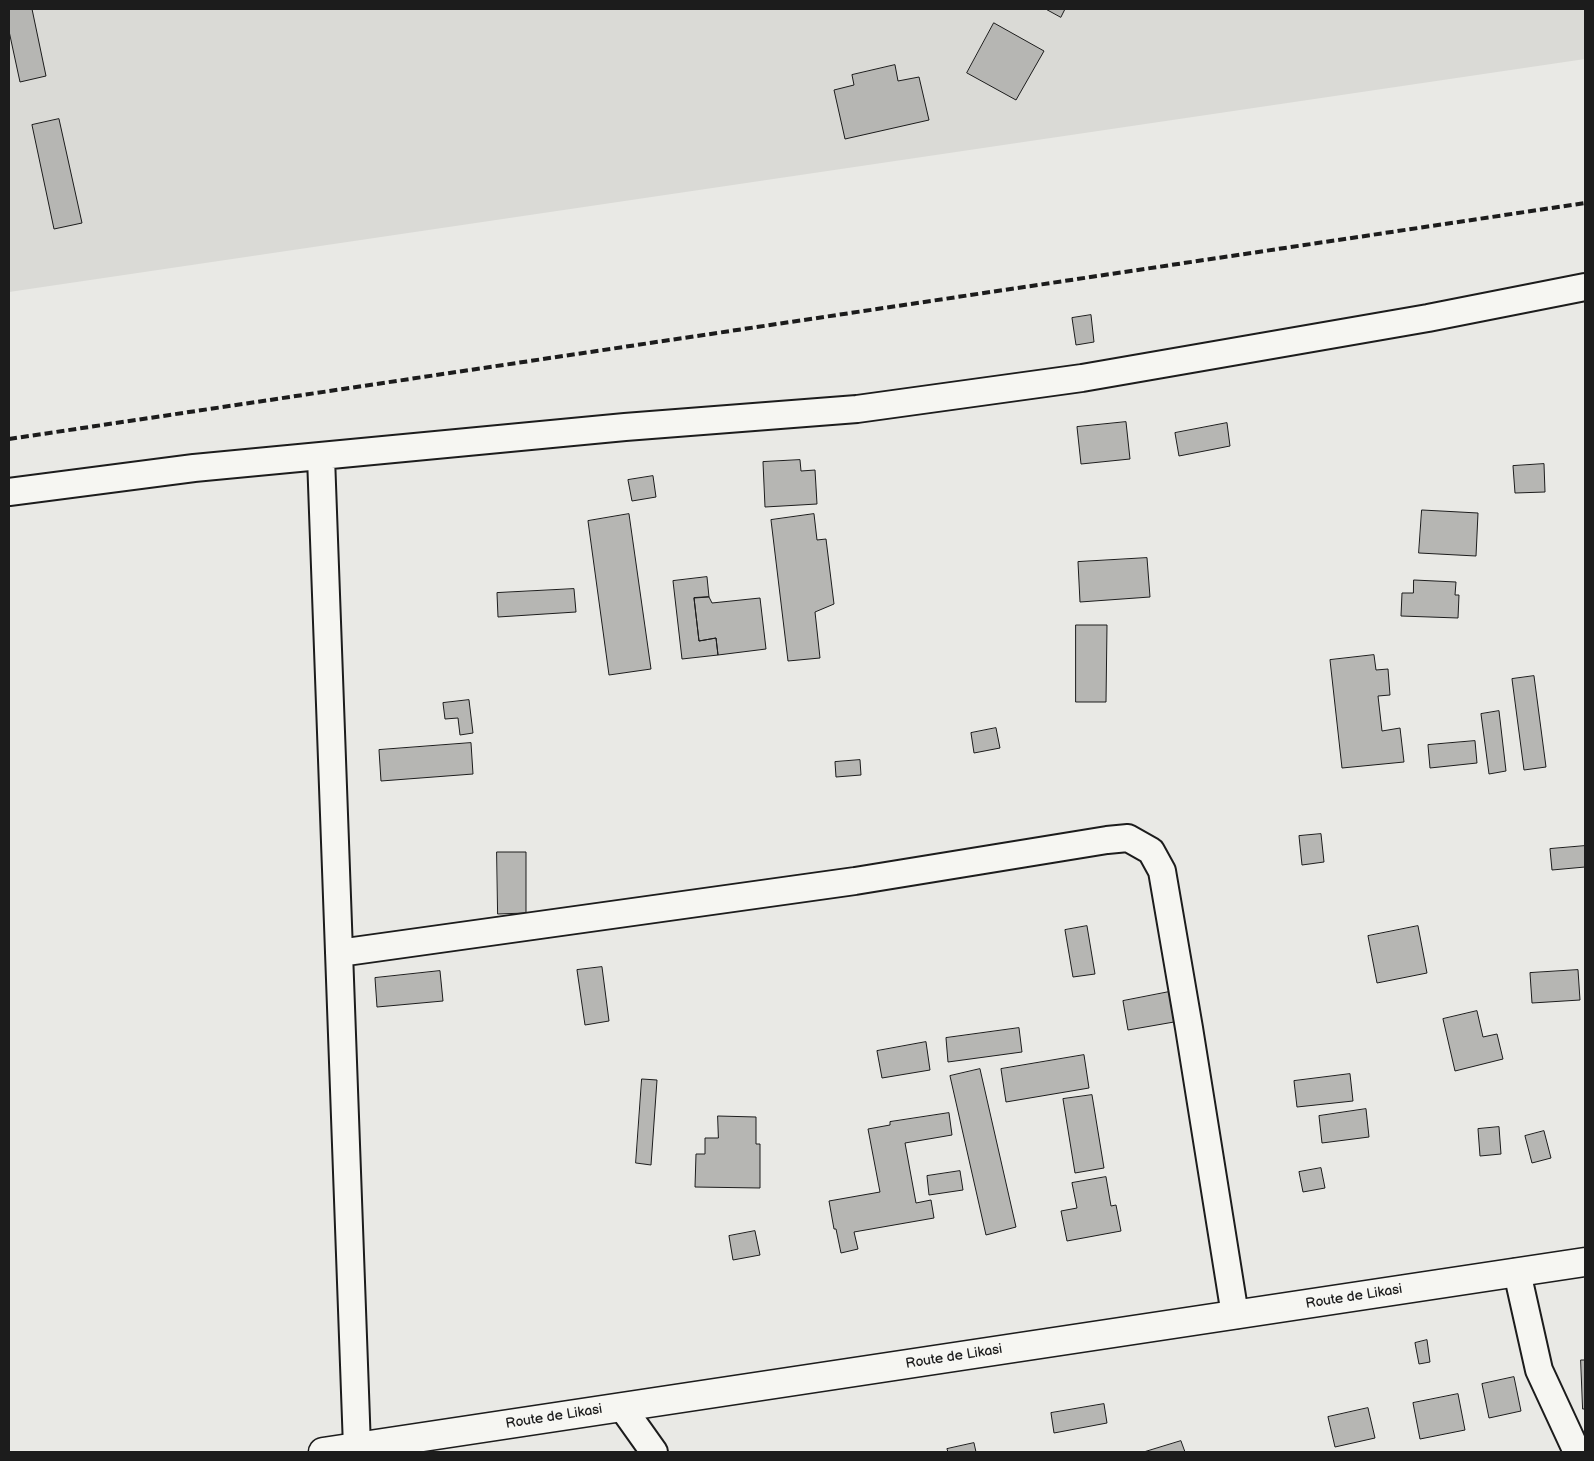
<!DOCTYPE html>
<html>
<head>
<meta charset="utf-8">
<style>
  body { margin:0 }
  #map { position:relative; width:1594px; height:1461px; overflow:hidden; background:#e9e9e5; font-family:"Balsamiq Sans",sans-serif }
  canvas { display:block }
  .frame { position:absolute; inset:0; border:10px solid #1c1c1c; pointer-events:none }
</style>
</head>
<body>
<div id="map">
<canvas width="1594" height="1461"></canvas>
<div class="frame"></div>
</div>
<script>
const context = document.querySelector('canvas').getContext('2d');
context.lineJoin = 'round';
function fillPath(path, color) { context.fillStyle = color; context.fill(path, 'evenodd'); }
function trace(path, color, width, dash) { context.strokeStyle = color; context.lineWidth = width; context.lineCap = dash ? 'butt' : 'round'; context.setLineDash(dash || []); context.stroke(path); }
function label(font, color, halo, rows, align = 'center') {
  context.font = font + ' "Balsamiq Sans",sans-serif'; context.lineWidth = 5; context.setLineDash([]); context.textBaseline = 'middle'; context.strokeStyle = halo; context.fillStyle = color; for (const [text, x, y, turn = 0] of rows) {
    context.save(); context.translate(x, y); context.rotate((+turn || 0) * Math.PI / 180); context.textAlign = isNaN(turn) ? turn : align; if (halo) context.strokeText(text, 0, 0); context.fillText(text, 0, 0); context.restore();
  }
}
fillPath(new Path2D(`
  M9,9H1585V59L9,292Z`), '#dadad6');
const building = new Path2D(`
  M9,9H32L46,76L20,82L9,31Z
  M1046,9H1065L1061,17Z
  M994,23L1044,51L1016,100L967,73Z
  M895,65L898,81L919,77L929,120L845,139L834,90L854,85L852,75Z
  M59,119L82,223L54,229L32,125Z
  M1091,315L1094,342L1076,345L1072,318Z
  M1126,422L1130,459L1081,464L1077,427Z
  M1227,423L1230,446L1179,456L1175,433Z
  M800,460L801,471L815,470L817,504L765,507L763,462Z
  M1544,464L1545,492L1515,493L1513,466Z
  M653,476L656,497L632,501L628,480Z
  M1422,510L1478,513L1476,556L1419,553Z
  M629,514L651,669L609,675L588,521Z
  M814,514L817,540L826,539L834,604L815,612L820,658L788,661L771,520Z
  M1147,558L1150,597L1080,602L1078,562Z
  M707,577L709,597L694,598L699,641L716,638L718,655L682,659L673,581Z
  M1414,580L1456,582L1455,595H1459L1458,618L1401,616L1402,593H1413Z
  M574,589L576,612L498,617L497,593Z
  M709,597L712,603L760,598L766,649L718,655L716,638L699,641L694,598Z
  M1076,625H1107L1106,702H1076Z
  M1374,655L1376,670L1388,669L1390,695L1378,696L1382,731L1400,728L1404,762L1342,768L1330,660Z
  M1534,676L1546,767L1524,770L1512,679Z
  M469,700L473,733L460,735L458,718L445,719L443,703Z
  M1499,711L1506,771L1489,774L1481,714Z
  M996,728L1000,748L974,753L971,733Z
  M1475,741L1477,763L1430,768L1428,745Z
  M471,743L473,774L381,781L379,750Z
  M860,760L861,775L836,777L835,762Z
  M1321,834L1324,862L1302,865L1299,836Z
  M1585,846V867L1552,870L1550,849Z
  M497,852H526V913L498,914Z
  M1087,926L1095,974L1073,977L1065,930Z
  M1418,926L1427,973L1377,983L1368,936Z
  M602,967L609,1021L585,1025L577,970Z
  M1578,970L1580,1000L1532,1003L1530,973Z
  M440,971L443,1001L377,1007L375,978Z
  M1169,992L1174,1022L1128,1030L1123,1001Z
  M1477,1011L1483,1037L1497,1034L1503,1059L1455,1071L1443,1019Z
  M1019,1028L1022,1052L948,1062L946,1038Z
  M926,1042L930,1070L882,1078L877,1051Z
  M1084,1055L1089,1088L1006,1102L1001,1069Z
  M980,1069L1016,1227L986,1235L950,1076Z
  M1350,1074L1353,1101L1297,1107L1294,1081Z
  M642,1079L657,1080L651,1165L636,1163Z
  M1092,1095L1104,1168L1075,1173L1063,1099Z
  M1366,1109L1369,1137L1322,1143L1319,1116Z
  M949,1113L952,1135L905,1143L916,1203L931,1200L934,1218L854,1232L858,1249L841,1253L836,1229H834L829,1201L880,1192L868,1129L890,1125V1122Z
  M718,1116L756,1117V1144H760V1188L695,1187L696,1154H705V1138H718Z
  M1499,1127L1501,1154L1480,1156L1478,1129Z
  M1544,1131L1551,1158L1532,1163L1525,1136Z
  M1321,1168L1325,1188L1303,1192L1299,1172Z
  M960,1171L963,1190L929,1195L927,1176Z
  M1106,1177L1111,1206L1116,1205L1121,1231L1067,1241L1061,1211L1077,1208L1072,1183Z
  M755,1231L760,1255L733,1260L729,1236Z
  M1427,1340L1430,1362L1419,1364L1415,1343Z
  M1581,1360H1585V1409H1583Z
  M1514,1377L1521,1411L1489,1418L1482,1384Z
  M1458,1394L1465,1430L1420,1439L1413,1403Z
  M1104,1404L1107,1423L1054,1433L1051,1413Z
  M1368,1408L1375,1438L1335,1447L1328,1417Z
  M1181,1441L1185,1452H1144Z
  M974,1443L976,1452H948L947,1449Z`);
fillPath(building, '#b6b6b3');
trace(building, '#1c1c1c', 1);
const minor = new Path2D(`
  M321,457L357,1447
  M9,492L194,468L625,427L857,409L1082,378L1428,318L1585,287
  M339,953L855,881L1107,840L1128,838L1151,851L1162,871L1189,1028L1235,1315
  M1517,1272L1539,1370L1577,1452
  M622,1407L654,1452`);
const trunk = new Path2D(`
  M323,1452L1585,1262`);
trace(minor, '#1c1c1c', 30);
trace(trunk, '#1c1c1c', 31);
trace(minor, '#f6f6f2', 26);
trace(trunk, '#f6f6f2', 28);
trace(new Path2D(`
  M9,439L1585,203`), '#1c1c1c', 4, [8, 4]);
label('14px', '#1c1c1c', '#f6f6f2', [
  ["Route de Likasi",1354,1297,-9],
  ["Route de Likasi",954,1357,-9],
  ["Route de Likasi",554,1417,-9]
]);
</script>
</body>
</html>
